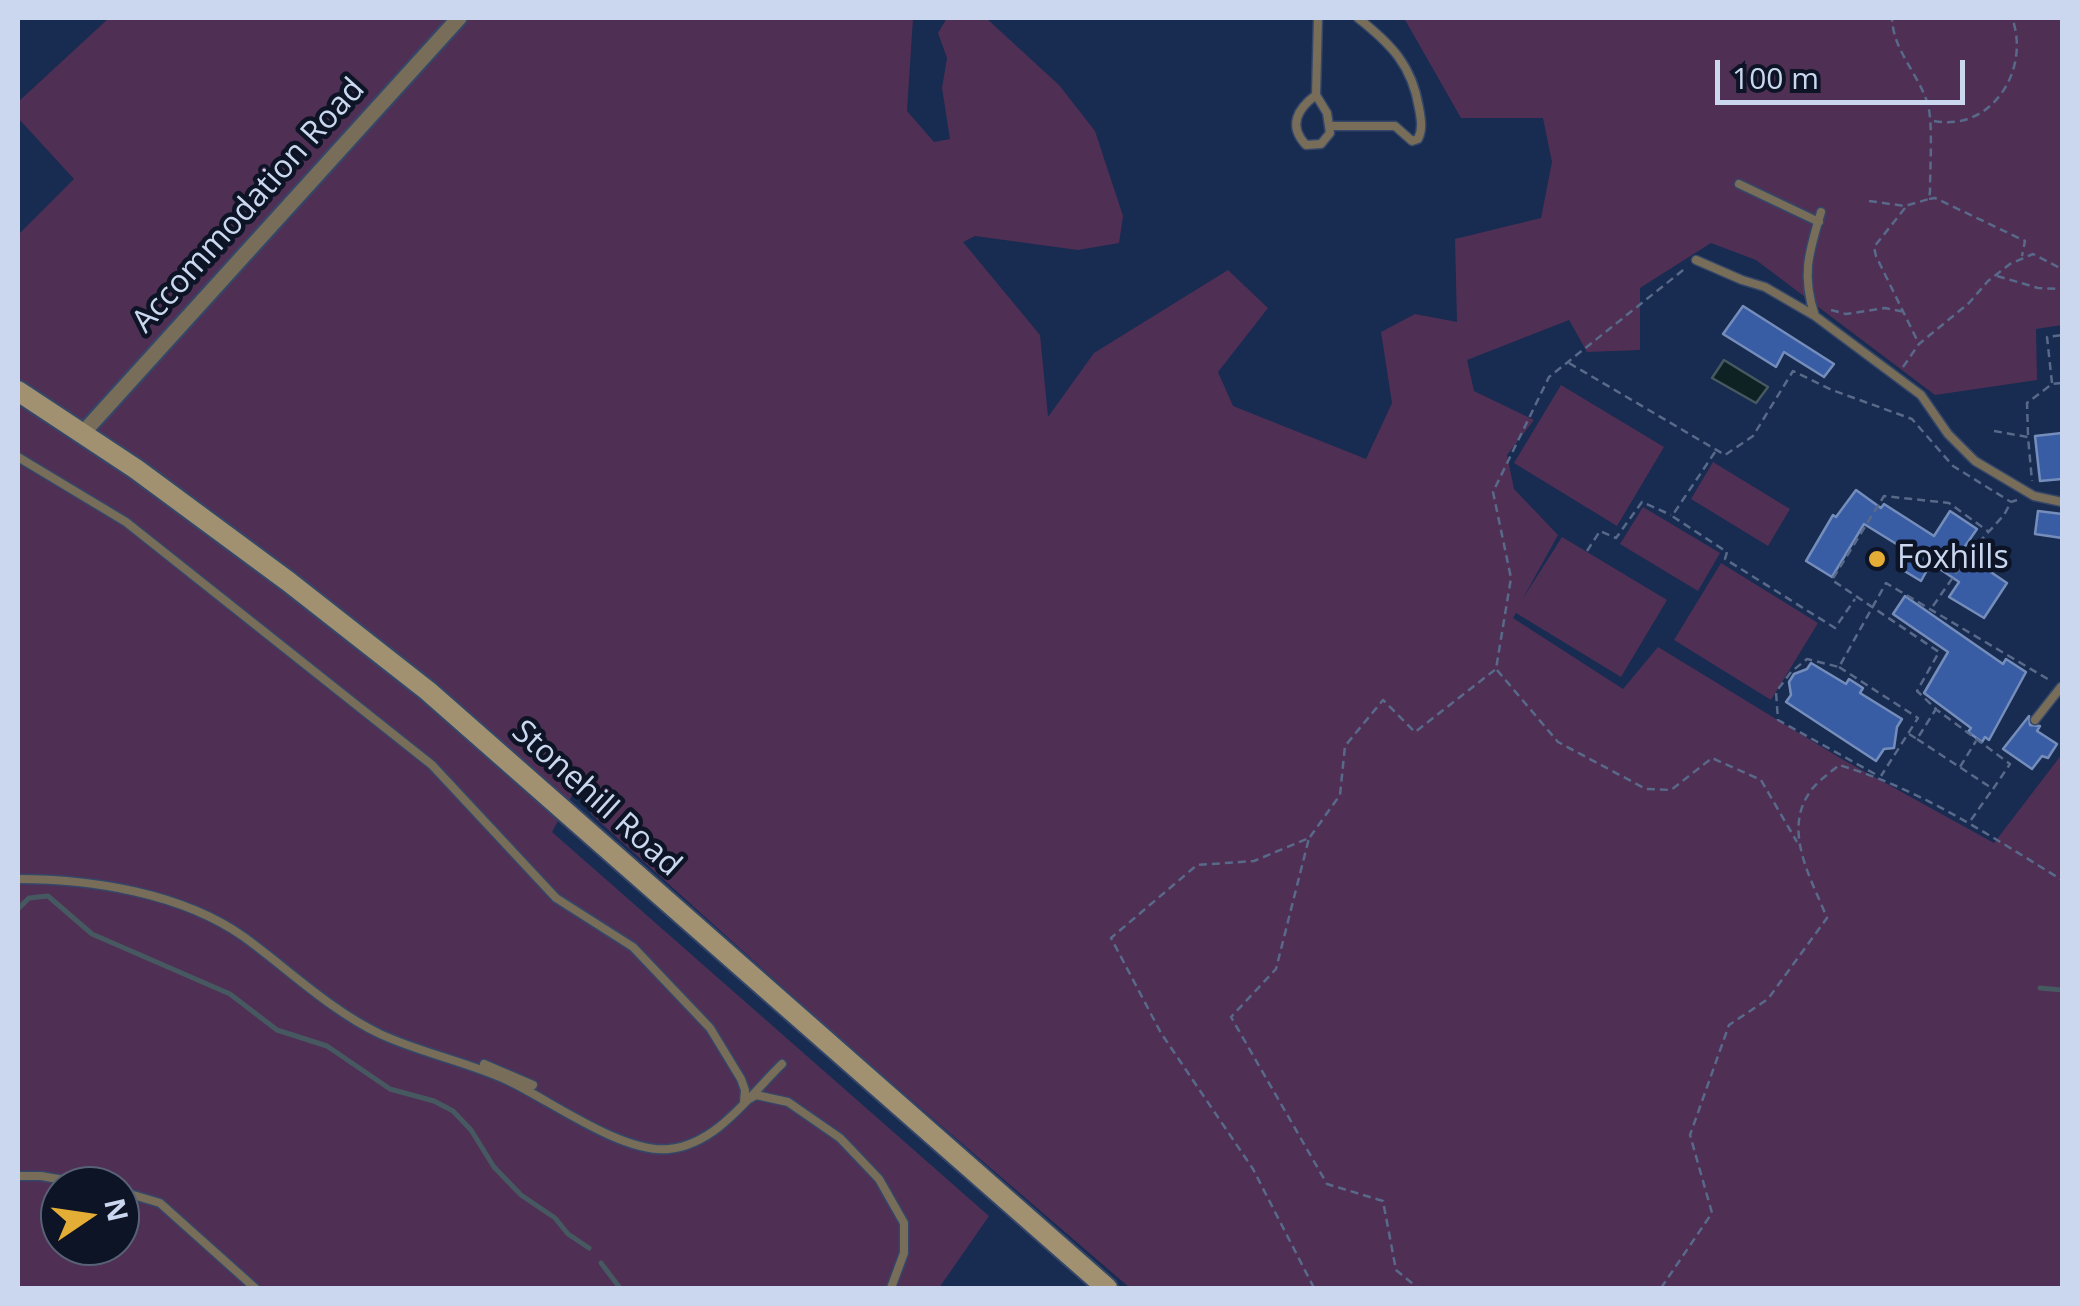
<!DOCTYPE html>
<html>
<head>
<meta charset="utf-8">
<style>
  body { margin:0 }
  #map { position:relative; width:2080px; height:1306px; overflow:hidden; background:#182b50; font-family:"Open Sans",sans-serif }
  canvas { display:block }
  .frame { position:absolute; inset:0; border:20px solid #cad7ef; pointer-events:none }
  .north { position:absolute; left:40px; top:1166px; width:100px; height:100px; box-sizing:border-box; background:#0c1425; border:2px solid #586276; border-radius:50%; rotate:77deg; font-size:28px; font-weight:700; line-height:40px; text-align:center; color:#cad7ef }
  .north::after { content:''; display:block; margin:auto; width:35px; height:45px; background:#e4ad35; clip-path:polygon(50% 0,100% 100%,50% 72%,0 100%) }
  .scale { position:absolute; left:1715px; top:60px; width:250px; height:45px; box-sizing:border-box; border:5px solid #cad7ef; border-top:0; padding-left:12px; font-size:30px; line-height:35px; white-space:nowrap; color:#cad7ef; -webkit-text-stroke:8px #0c1425; paint-order:stroke }
</style>
</head>
<body>
<div id="map">
<canvas width="2080" height="1306"></canvas>
<div class="frame"></div>
<div class="north">N</div>
<div class="scale">100 m</div>
</div>
<script>
const context = document.querySelector('canvas').getContext('2d');
context.lineJoin = 'round';
function fillPath(path, color) { context.fillStyle = color; context.fill(path, 'evenodd'); }
function trace(path, color, width, dash) { context.strokeStyle = color; context.lineWidth = width; context.lineCap = dash ? 'butt' : 'round'; context.setLineDash(dash || []); context.stroke(path); }
function label(font, color, halo, rows, align = 'center') {
  context.font = font + ' "Open Sans",sans-serif'; context.lineWidth = 9; context.setLineDash([]); context.textBaseline = 'middle'; context.strokeStyle = halo; context.fillStyle = color; for (const [text, x, y, turn = 0] of rows) {
    context.save(); context.translate(x, y); context.rotate((+turn || 0) * Math.PI / 180); context.textAlign = isNaN(turn) ? turn : align; if (halo) context.strokeText(text, 0, 0); context.fillText(text, 0, 0); context.restore();
  }
}
fillPath(new Path2D(`
  M109,18H913L907,111L934,142L950,139L942,88L947,58L938,33L947,18H986L1059,85L1095,131L1123,216L1119,243L1078,250L975,236L963,242L1040,335L1048,417L1094,353L1228,270L1268,308L1218,372L1233,406L1366,459L1392,403L1381,332L1415,314L1457,322L1455,239L1541,218L1552,162L1543,118H1461L1404,18H2062V325L2036,329L2037,380L1935,395L1756,260L1711,243L1640,288V350L1587,352L1569,320L1467,360L1474,391L1534,420L1507,455L1514,489L1558,535L1522,600L1562,537L1667,600L1621,677L1516,613L1513,618L1623,689L1658,647L1840,758L1994,843L2062,754V1288H1130L837,1036L592,815L575,790L552,832L989,1216L939,1288H18V235L74,179L18,118V102ZM60,1186H120V1246H60Z
  M1561,385L1664,447L1617,526L1514,463Z
  M1713,462L1790,509L1768,546L1691,499Z
  M1643,507L1720,553L1698,591L1620,544Z
  M1721,563L1818,623L1771,700L1674,640Z`), '#502f55');
const water = new Path2D(`
  M1724,360L1768,387L1756,403L1712,378Z`);
fillPath(water, '#0e2123');
trace(water, '#465860', 2.5);
trace(new Path2D(`
  M18,909L29,898L48,896L92,934L230,994L277,1030L327,1046L390,1089L434,1101L453,1111L471,1130L494,1167L521,1195L555,1218L568,1234L589,1248
  M2040,988L2062,990
  M601,1263L620,1288`), '#465860', 5);
const building = new Path2D(`
  M1743,306L1834,364L1824,377L1784,352L1776,367L1723,334Z
  M2062,433V479L2040,481L2035,436Z
  M1856,490L1881,508L1884,504L1934,536L1950,511L1977,529L1961,552L2007,583L1984,618L1949,597L1959,582L1931,563L1921,581L1901,569L1911,553L1864,524L1832,577L1806,561L1833,515L1836,517Z
  M2038,511L2062,514V538L2035,534Z
  M1905,596L2003,664L2006,659L2026,672L1989,740L1985,737L1982,742L1968,732L1971,728L1924,693L1948,652L1893,614Z
  M1811,663L1846,684L1849,679L1863,688L1860,693L1902,719L1897,727L1894,748L1884,749L1876,761L1786,702L1791,695L1789,682L1794,674L1807,669Z
  M2029,716L2030,725L2040,726L2037,731L2057,744L2048,758L2042,756L2032,769L2003,749Z`);
fillPath(building, '#385da5');
trace(building, '#758dba', 2.5);
const lane = new Path2D(`
  M1316,95L1327,113L1330,133L1321,144L1306,145C1288,126 1297,109 1316,95Z
  M1316,95L1318,18
  M1331,126H1395L1412,141L1418,139C1423,129 1421,119 1419,108C1412,65 1391,44 1358,18
  M1739,184L1819,222
  M1821,212C1809,252 1801,275 1815,316L1921,395L1948,434L1975,461L2034,496L2062,502
  M1696,260L1742,280L1765,287L1815,316
  M18,457L126,522L432,765L556,898L633,947L710,1028L741,1079L745,1090L744,1102L756,1095L788,1102L840,1138L879,1179L904,1223V1253L891,1288
  M2035,720L2061,687
  M18,879C91,879 182,893 244,937C288,969 330,1010 380,1034C421,1053 468,1062 509,1081C551,1101 623,1154 669,1149C717,1144 749,1096 782,1064
  M484,1064L533,1085
  M18,1176H41L98,1186
  M120,1191L160,1203L255,1288`);
const street = new Path2D(`
  M82,434L459,18`);
const secondary = new Path2D(`
  M18,391L136,469L289,582L428,691L1107,1288`);
trace(lane, '#344769', 11);
trace(street, '#344769', 19);
trace(secondary, '#344769', 24);
trace(new Path2D(`
  M1934,121C1992,132 2031,69 2012,18
  M1929,199L1935,198L2025,241L2022,256
  M1869,201L1905,206L1929,199L1930,191C1930,168 1933,124 1928,105C1919,74 1893,51 1892,18
  M1905,208L1874,247L1876,256L1919,344
  M1997,276L2038,288L2062,289
  M1831,310L1846,314L1885,308L1905,312
  M1569,363L1725,455L1753,436L1793,371L1832,390L1912,419L1953,466L2011,502
  M1903,367L1919,344L1969,303L1988,281L2010,264L2033,254L2062,269
  M2052,383L2047,337L2062,335
  M1994,431L2028,437L2032,481
  M2028,435L2027,403L2052,384L2062,383
  M1715,452L1672,516L1727,552L1725,559L1835,628L1855,599
  M1587,551L1600,531L1616,538L1642,502L1671,515
  M1933,606L1972,550L2004,515L2011,502L2017,500
  M1839,667L1918,718L1881,776
  M1497,670L1558,742L1646,789L1671,790L1712,758L1761,780L1797,842
  M1909,734L1917,739L1936,709L1917,691L1939,652L1832,580L1884,496L1949,503L1989,532
  M1917,739L1993,789L2010,764L1937,710
  M1960,767L1976,741
  M1875,774L1778,720L1776,692L1791,672L1807,659L1839,667L1886,583L2051,681
  M1971,820L1992,790
  M1310,837L1340,795L1345,746L1383,700L1415,732L1496,669L1511,578L1493,492L1549,377L1687,267
  M1314,1288L1253,1169L1161,1033L1111,938L1197,865L1254,861L1309,838L1276,969L1231,1017L1327,1184L1383,1201L1396,1270L1418,1288
  M1661,1288L1712,1213L1690,1135L1729,1025L1768,999L1827,918C1812,880 1782,831 1810,792C1816,782 1830,773 1839,765C1921,789 1990,836 2062,880`), '#586989', 2.5, [8, 5]);
trace(lane, '#786d59', 8);
trace(street, '#786d59', 15);
trace(secondary, '#a29171', 20);
for (const [x, y, r, color] of [
  [1877,559,10,"#e4ad35"]
]) { const dot = new Path2D(); dot.arc(x, y, r, 0, 2 * Math.PI); context.fillStyle = color; context.fill(dot); trace(dot, '#0c1425', 4); }
label('32px', '#cad7ef', '#0c1425', [
  ["Accommodation Road",249,206,-48],
  ["Stonehill Road",596,799,42]
]);
label('32px', '#cad7ef', '#0c1425', [
  ["Foxhills",1897,559]
], 'left');
</script>
</body>
</html>
